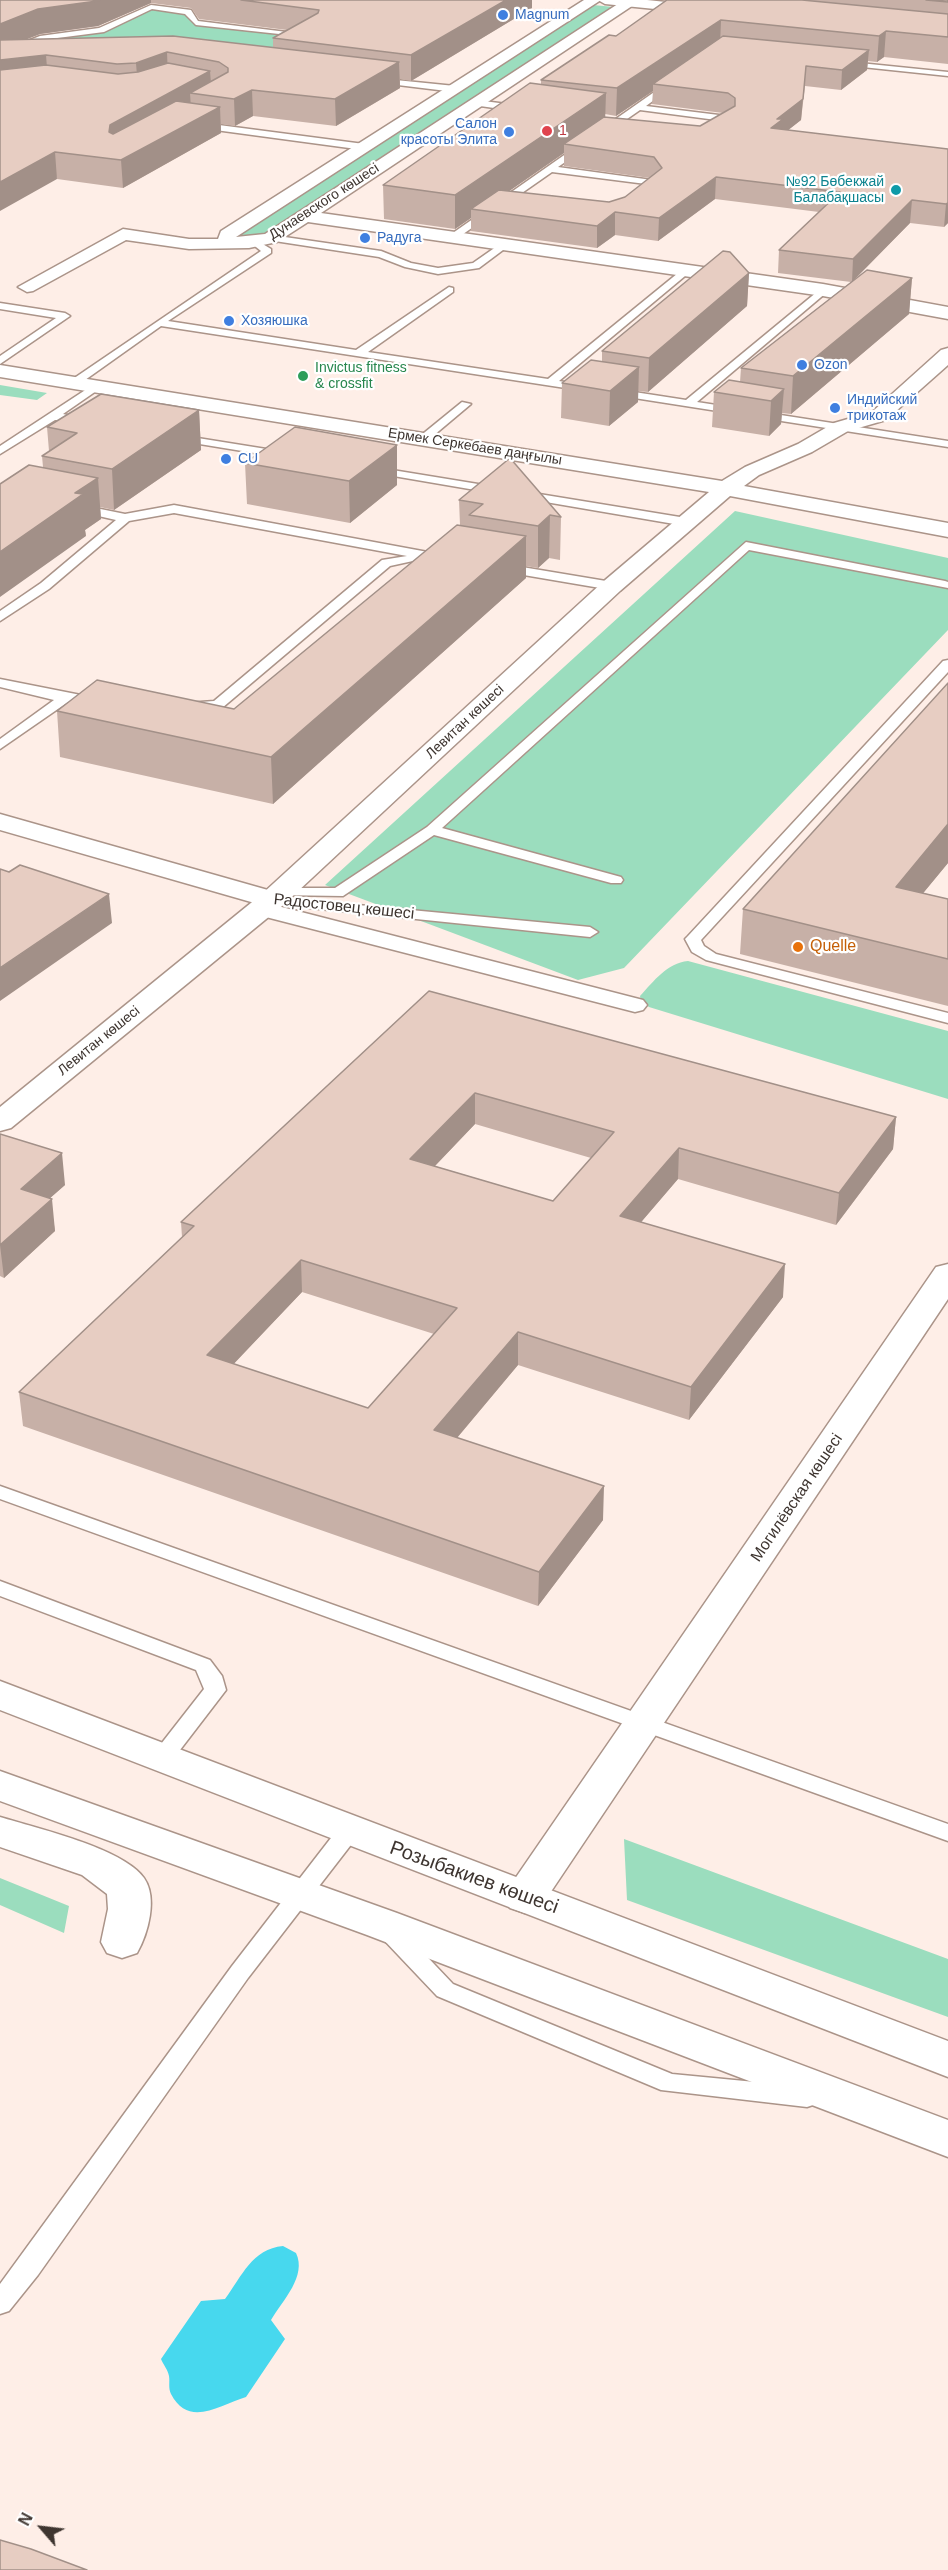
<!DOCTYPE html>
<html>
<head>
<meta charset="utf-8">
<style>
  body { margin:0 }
  #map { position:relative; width:948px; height:2570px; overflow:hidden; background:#feeee7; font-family:Arial,sans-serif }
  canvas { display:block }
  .north { position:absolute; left:12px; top:2498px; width:60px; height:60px; -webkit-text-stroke:4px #fff; paint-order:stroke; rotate:298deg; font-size:16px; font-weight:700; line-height:24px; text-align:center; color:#3e3530 }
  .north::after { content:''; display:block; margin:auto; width:21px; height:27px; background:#3e3530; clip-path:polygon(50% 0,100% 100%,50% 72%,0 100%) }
</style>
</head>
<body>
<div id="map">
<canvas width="948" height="2570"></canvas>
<div class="north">N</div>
</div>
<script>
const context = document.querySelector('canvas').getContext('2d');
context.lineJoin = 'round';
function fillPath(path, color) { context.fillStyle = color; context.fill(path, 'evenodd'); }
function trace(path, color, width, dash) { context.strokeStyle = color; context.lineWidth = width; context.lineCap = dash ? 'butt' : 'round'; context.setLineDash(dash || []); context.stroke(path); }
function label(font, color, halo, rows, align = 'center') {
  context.font = font + ' Arial,sans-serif'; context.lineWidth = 4.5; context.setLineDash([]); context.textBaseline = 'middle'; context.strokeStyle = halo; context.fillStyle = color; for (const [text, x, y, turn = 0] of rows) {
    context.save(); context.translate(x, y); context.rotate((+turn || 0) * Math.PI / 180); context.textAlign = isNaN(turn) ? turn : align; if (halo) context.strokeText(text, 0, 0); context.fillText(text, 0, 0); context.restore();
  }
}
fillPath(new Path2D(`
  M593,5L614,7L256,243L227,235Z
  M151,7L188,12L196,23L320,36L263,67L40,38L101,30Z
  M0,385L47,393L37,400L0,395Z
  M735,511L948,558V630L624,968L578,980L325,885Z
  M688,961L948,1031V1099L649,1007L641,1001L640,996C654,981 667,963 688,961Z
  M624,1839L948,1959V2017L627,1900Z
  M0,1878L69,1906L64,1933L0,1905Z`), '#9bddbe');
fillPath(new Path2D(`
  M283,2246L296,2253C307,2276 283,2300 271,2320L285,2339L246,2397C221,2404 189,2429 171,2394C168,2388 170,2382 169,2376C168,2370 163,2364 161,2359L201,2301L225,2299C242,2276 252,2249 283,2246Z`), '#47d8ee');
const service = new Path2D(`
  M151,5L191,10L198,21L311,35L307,37L196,25L185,14L152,9L104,32L42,40L0,57V52L40,36L99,28Z
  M840,61L948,72V76L843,65Z
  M376,78L455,86L459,89L455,92L373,82Z
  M670,81L677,83L646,106L727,116L734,123L723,130L719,127L724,121L640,110L558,167L652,180L660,188L648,198L640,196L650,188L646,184L552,172L456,239H450V235Z
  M476,100L522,106L526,109L522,112L473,105Z
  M196,122L364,144L368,147L364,150L193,127Z
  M271,235L381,251L411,263L438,268L473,263L503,242L511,244L479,268L438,274L405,267L379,257L268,240L266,238Z
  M256,240L271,249V253L168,321L356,350L449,287L453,288V292L368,352L548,379L683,269L691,271L559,381L589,386L590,388L585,391L161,326L78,385H70V381L261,251L251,243Z
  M823,287L828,290L827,292L697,402L948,441V447L615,395L610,392L615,389L686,400Z
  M0,303L65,313L70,316L0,364V356L56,318L0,309Z
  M93,385L102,387L63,414L90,420V424L55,420L0,454V446Z
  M462,402L471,404L427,441H419V437Z
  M179,435L285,452L291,455L285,458L175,440V436Z
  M374,467L686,518L692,522L686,526L370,472V468Z
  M76,504L125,514L174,505L444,555L450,559L444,563L422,559L390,566L222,708L192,710L185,706L187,703L214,701L382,560L407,556L174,513L129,521L49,589L0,621V611L41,583L116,520L72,510L70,508Z
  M746,542L945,581L948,582V588L749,550L442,828L621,877L623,880L621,883H611L434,835L343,896L275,895L273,892L275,889L280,888H335L427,827Z
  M504,564L612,582L618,586L612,590L500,571L498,568Z
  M948,660V672L701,940L704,946L716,954L948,1013V1023L706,960L692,952L685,939L688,936L943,661Z
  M0,679L96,698L103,702L96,706L68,702L0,749V739L54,700L0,687Z
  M305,900L590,927L598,932L590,937L300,907L298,904Z
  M0,1486L948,1824V1841L0,1499Z
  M0,1581L210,1660L222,1676L226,1690L170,1763L162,1766L154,1763L151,1758L154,1753L204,1689L196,1670L0,1596Z
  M349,1823L357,1825L360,1831L357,1837L248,1978L38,2275L9,2311L0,2314V2284L232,1966L341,1825Z
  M390,1923L398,1926L453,1984L672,2074L807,2087L816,2090L819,2097L816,2104L807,2107L661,2090L437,1996L382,1938L378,1932L382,1926Z`);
const pedestrian = new Path2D(`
  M270,904L643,1000L647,1005L643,1010L635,1012L262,916L259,911L262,906Z`);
const minor = new Path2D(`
  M584,0H601L236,237L265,234L624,0H641L321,213L823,284L948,307V319L823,296L308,222L277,242L249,248L189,249L126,240L33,291L27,292L18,287L123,229L189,239H218L221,231Z
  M0,814L282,894L286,900L282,906L272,908L0,830Z
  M948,1264V1299L540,1908L525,1913L510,1908L504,1897L510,1886L936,1267Z
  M0,1817C36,1828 123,1848 144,1878C158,1898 148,1934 137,1953L122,1958L107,1953L101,1942L108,1909L107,1894L82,1875L0,1847Z`);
const tertiary = new Path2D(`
  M948,348V365L886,420L848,431L812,452L759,475L744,486L948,523V537L730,496L620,591L282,906L11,1128L0,1131V1107L262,894L604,581L709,492L0,377V365L722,481L745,467L798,444L834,423L872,412L941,350Z`);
const secondary = new Path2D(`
  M598,0H647L705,6L712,10L705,14L605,4Z
  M0,1681L948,2041V2077L0,1710Z
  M0,1771L397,1913L948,2120V2157L367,1935L0,1801Z`);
trace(service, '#ab9489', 3);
trace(pedestrian, '#ab9489', 3);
trace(minor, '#ab9489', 3);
trace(tertiary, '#ab9489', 3);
trace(secondary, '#ab9489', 3);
fillPath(service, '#fff');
fillPath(pedestrian, '#fff');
fillPath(minor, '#fff');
fillPath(tertiary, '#fff');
fillPath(secondary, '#fff');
fillPath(new Path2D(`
  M0,0H532V8L411,81L400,79V88L336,126L253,116L235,126L221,124V133L123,188L57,179ZM151,3L191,8L199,19L287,30L273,38V48L26,39L40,34L98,26Z
  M667,0H948V64L884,57L877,62L868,61L867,70L841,90L805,86L801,120L788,130L948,149V223L944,227L910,223L853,281L912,278L909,314L791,414L782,413L781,424L769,436L712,427L714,392L740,382L741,368L851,282L778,273L779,250L819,212L715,199L658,241L615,235L597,248L471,231V218L455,229L384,219L383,185L541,85V80L616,36ZM653,91L652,104L723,113L700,126L605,117V114L616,116ZM564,153V166L650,178L625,197L609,202L509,191Z
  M749,273L747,306L648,392L638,391V402L609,426L561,418L562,383L602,361V351Z
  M199,410L201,450L114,510L100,507L101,519L85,530L86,536L43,467L42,456L49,451L47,427Z
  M245,463L397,485L350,523L247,504Z
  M459,500L561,517L560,560L549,558L538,568L526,566V578L273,804L60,757L57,711L234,709L460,525Z
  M948,683V863L923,893L948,899V1006L740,954L743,909Z
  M429,991L896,1117L893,1149L836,1225L678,1179L641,1222L783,1297L689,1420L518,1365L457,1438L603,1520L538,1606L23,1426L19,1392L182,1237L181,1222ZM475,1124L591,1158L553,1201L435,1166ZM302,1292L434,1334L368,1408L233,1364Z
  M0,1134L65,1185L50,1198L55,1231L4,1278L0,1276Z`), '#c7b0a7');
fillPath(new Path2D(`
  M100,0H151V3L98,26L40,34L0,50V24L38,9Z
  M506,0H532V8L411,81V55Z
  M721,20L720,46L653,84V91L616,116L617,88Z
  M886,31L884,57L877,62L879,36Z
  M869,50L867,70L841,90L842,70Z
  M167,52L168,78L138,89L136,63Z
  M46,55L48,81L0,86V60Z
  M399,62L400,88L336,126L335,99Z
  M806,66L801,120L782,135L771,128Z
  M210,71L212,96L190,93L191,108L112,152L111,159L109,132L110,125Z
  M252,90L253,116L235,126L234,99Z
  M606,93L605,124L564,144V153L482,210L471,209V218L455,229V195Z
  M220,107L221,133L123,188L121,160Z
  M55,152L57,179L0,211V182Z
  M716,177L715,199L658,241L659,218Z
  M912,200L910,223L852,282L853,259Z
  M948,203V223L944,227L946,204Z
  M615,212V235L597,248V226Z
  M749,273L747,306L648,392L649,358Z
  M912,278L909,314L791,414L793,376Z
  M639,367L638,402L609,426L610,391Z
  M784,389L781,424L769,436L771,401Z
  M199,410L201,450L114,510L112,469Z
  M397,445V485L350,523L349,481Z
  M98,478L101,519L85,530L86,536L0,597V552L75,493Z
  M550,515L549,558L538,568V526Z
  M526,536V578L273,804L271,757Z
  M948,824V863L892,931L896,887Z
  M109,894L112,923L0,1001V968Z
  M475,1093V1124L411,1191L410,1159Z
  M896,1117L893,1149L836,1225L839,1193Z
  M679,1148L678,1179L619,1248L620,1216Z
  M62,1153L65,1185L24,1221L21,1189Z
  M52,1199L55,1231L4,1278L0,1245Z
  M301,1260L302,1292L210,1389L207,1355Z
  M785,1264L783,1297L689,1420L691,1387Z
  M518,1332V1365L435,1464L434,1430Z
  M604,1486L603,1520L538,1606L539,1572Z`), '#a29088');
const building = new Path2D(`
  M0,0H100L97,1L38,9L0,24Z
  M241,0H506L411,55L273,38L318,13L319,10Z
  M667,0H802L948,14V37L886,31L879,36L721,20L617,88L541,80L609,35L616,36Z
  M926,0H948V2Z
  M173,36L399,62L335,99L252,90L234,99L190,93L228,72V68L219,62L167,52L136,63L117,64L46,55L0,60V40Z
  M723,36L869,50L842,70L806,66L803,99L777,119H783L771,128L948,149V203L946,204L912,200L853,259L779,250L840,192L716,177L659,218L615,212L597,226L471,209L499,190L609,202L625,197L662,168L654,157L564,144L604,117L700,126L735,106V98L728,93L653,84Z
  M168,63L210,71L110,125L109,132L113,134L176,101L220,107L121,160L55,152L0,182V70L46,65L118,74L138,72Z
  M530,83L606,93L455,195L383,185Z
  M723,251L730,252L749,273L649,358L602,351Z
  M867,270L912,278L793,376L741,368Z
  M591,360L639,367L610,391L562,383Z
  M729,380L784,389L771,401L714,392Z
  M101,394L199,410L112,469L42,456L77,433L47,427Z
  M295,427L397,445L349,481L245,463Z
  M510,458L561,517L550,515L538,526L469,515L483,504L459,500Z
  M29,465L98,478L75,493L83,494L0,552V484Z
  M457,525L526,536L271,757L57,711L97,680L234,709Z
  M948,683V824L896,887L948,899V959L743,909Z
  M20,865L109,894L0,968V869L9,872Z
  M429,991L896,1117L839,1193L679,1148L620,1216L785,1264L691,1387L518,1332L434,1430L604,1486L539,1572L19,1392L194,1226L181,1222ZM475,1093L614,1132L553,1201L410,1159ZM301,1260L457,1308L368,1408L207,1355Z
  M0,1134L62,1153L21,1189L52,1199L0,1245Z
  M0,2540L31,2549L87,2570H0Z`);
fillPath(building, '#e7cdc2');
trace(building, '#a29088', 1.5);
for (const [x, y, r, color] of [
  [503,15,6,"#3f7fe0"],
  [547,131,6,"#e0444e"],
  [509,132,6,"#3f7fe0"],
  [896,190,6,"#0f9aa8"],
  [365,238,6,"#3f7fe0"],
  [229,321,6,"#3f7fe0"],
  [802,365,6,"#3f7fe0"],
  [303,376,6,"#2e9e5b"],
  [835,408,6,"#3f7fe0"],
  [226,459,6,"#3f7fe0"],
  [798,947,6,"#e8710a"]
]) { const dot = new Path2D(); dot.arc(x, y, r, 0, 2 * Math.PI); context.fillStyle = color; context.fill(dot); trace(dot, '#fff', 2); }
label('14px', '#366cbe', '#fff', [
  ["Magnum",515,15],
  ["Салон",497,124,"right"],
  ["красоты Элита",497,140,"right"],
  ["Радуга",377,238],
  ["Хозяюшка",241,321],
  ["Ozon",814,365],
  ["Индийский",847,400],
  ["трикотаж",847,416],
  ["CU",238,459]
], 'left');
label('14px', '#be3a42', '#fff', [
  ["1",559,131]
], 'left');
label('14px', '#0d838f', '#fff', [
  ["№92 Бөбекжай",884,182],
  ["Балабақшасы",884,198]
], 'right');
label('14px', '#3e3530', '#fff', [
  ["Дунаевского көшесі",324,202,-33],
  ["Ермек Серкебаев даңғылы",475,447,9],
  ["Левитан көшесі",465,722,-43],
  ["Левитан көшесі",99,1041,-39]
]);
label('14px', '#27864d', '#fff', [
  ["Invictus fitness",315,368],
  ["& crossfit",315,384]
], 'left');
label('16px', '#3e3530', '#fff', [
  ["Радостовец көшесі",344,907,6],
  ["Могилёвская көшесі",797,1498,-56]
]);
label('16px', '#c56008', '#fff', [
  ["Quelle",810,947]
], 'left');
label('20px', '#3e3530', '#fff', [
  ["Розыбакиев көшесі",474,1878,20]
]);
</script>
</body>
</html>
